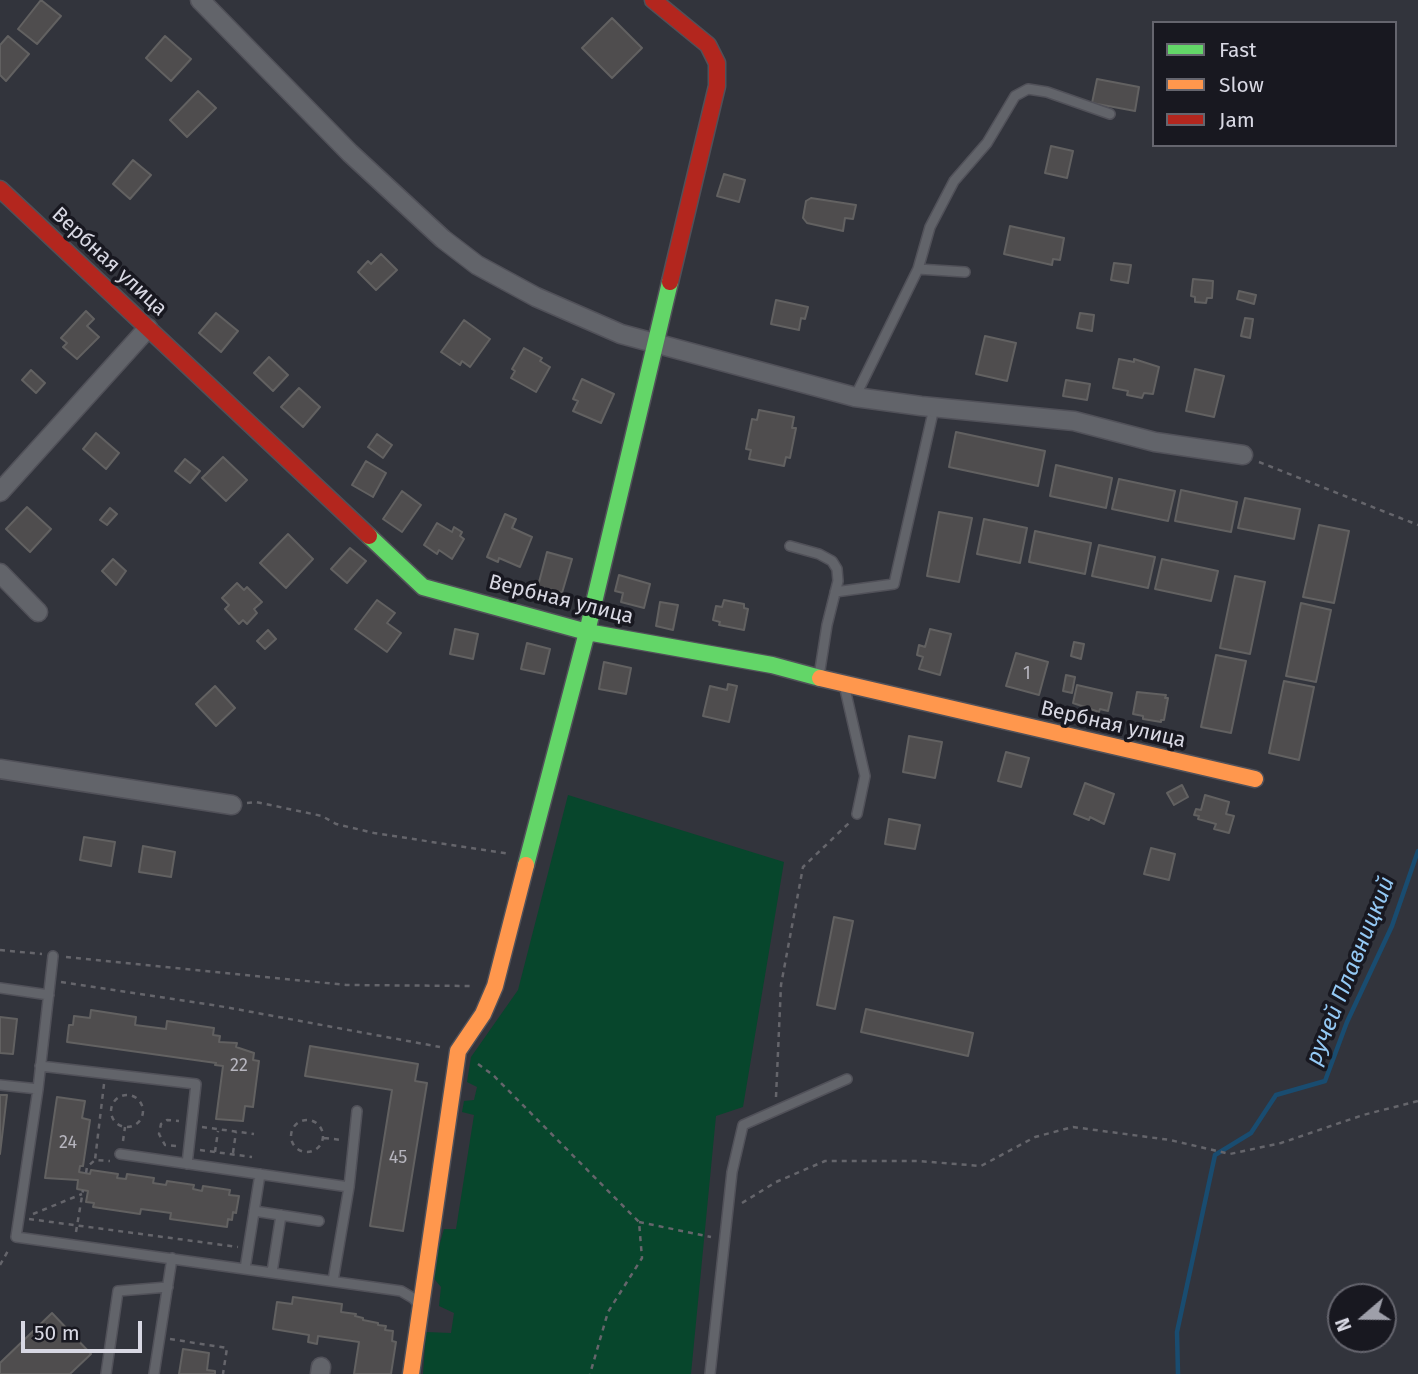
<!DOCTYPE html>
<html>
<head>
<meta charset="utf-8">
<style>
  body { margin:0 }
  #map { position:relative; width:1418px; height:1374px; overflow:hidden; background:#32343c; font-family:"Fira Sans",sans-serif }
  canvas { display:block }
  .legend { position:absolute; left:1152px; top:21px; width:245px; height:126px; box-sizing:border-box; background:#181820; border:2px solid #65656e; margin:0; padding:9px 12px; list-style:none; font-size:21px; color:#d8d8e3 }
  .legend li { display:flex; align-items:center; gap:14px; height:35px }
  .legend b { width:35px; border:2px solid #65656e }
  .north { position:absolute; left:1327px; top:1283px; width:70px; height:70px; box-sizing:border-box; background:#181820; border:2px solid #65656e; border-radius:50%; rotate:250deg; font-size:19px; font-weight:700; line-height:28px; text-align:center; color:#d8d8e3 }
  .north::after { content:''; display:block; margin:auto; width:24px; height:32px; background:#9e9fa9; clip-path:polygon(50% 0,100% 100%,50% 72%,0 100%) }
  .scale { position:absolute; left:21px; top:1321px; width:121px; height:32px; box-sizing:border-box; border:4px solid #d8d8e3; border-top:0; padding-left:9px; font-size:21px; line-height:24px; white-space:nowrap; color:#d8d8e3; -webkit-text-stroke:5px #181820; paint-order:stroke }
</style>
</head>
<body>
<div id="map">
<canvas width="1418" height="1374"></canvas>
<ul class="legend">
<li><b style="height:9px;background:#63d668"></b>Fast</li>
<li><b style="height:9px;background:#ff974d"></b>Slow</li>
<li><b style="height:9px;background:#b3261e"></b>Jam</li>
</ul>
<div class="north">N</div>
<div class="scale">50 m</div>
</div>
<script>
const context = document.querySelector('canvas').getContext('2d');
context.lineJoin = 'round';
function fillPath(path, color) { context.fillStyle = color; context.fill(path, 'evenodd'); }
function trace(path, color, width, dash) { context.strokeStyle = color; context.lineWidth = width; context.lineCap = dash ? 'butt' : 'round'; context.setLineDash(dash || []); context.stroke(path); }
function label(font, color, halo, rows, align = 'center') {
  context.font = font + ' "Fira Sans",sans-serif'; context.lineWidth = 7; context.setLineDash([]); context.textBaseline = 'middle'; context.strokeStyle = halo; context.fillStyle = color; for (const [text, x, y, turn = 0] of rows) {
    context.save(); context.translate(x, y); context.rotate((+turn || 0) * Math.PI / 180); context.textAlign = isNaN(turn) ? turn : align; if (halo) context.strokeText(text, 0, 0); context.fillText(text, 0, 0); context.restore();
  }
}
fillPath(new Path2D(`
  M568,795L784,862L743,1107L716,1116L691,1374H423L426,1332L451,1333L454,1313L439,1306L441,1287L431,1275L444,1229H456L474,1115L462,1112L464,1101L474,1100L477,1087L467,1082L471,1057L518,990Z`), '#07462c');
trace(new Path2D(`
  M1178,1374L1177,1332L1215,1155L1251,1133L1276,1095L1325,1081L1347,1022L1392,926L1418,851`), '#194c70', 4.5);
const building = new Path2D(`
  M41,0L61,16L37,44L18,29Z
  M612,18L642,48L612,78L582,48Z
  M8,36L29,54L6,81L0,75V45Z
  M165,36L191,59L171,81L146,58Z
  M1097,79L1139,87L1135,111L1092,103Z
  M198,91L216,108L187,137L170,120Z
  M1051,146L1073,151L1067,178L1045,173Z
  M133,160L151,175L130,199L113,184Z
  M724,174L745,180L739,202L717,196Z
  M811,198L856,205L853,219L845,218L843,231L807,223L803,218L806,201Z
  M1010,226L1064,238L1060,260L1053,259L1052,265L1004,254Z
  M381,254L397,270L376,290L358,272L368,261L371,264Z
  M1114,263L1131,265L1128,283L1111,280Z
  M1193,279L1213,281L1212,298H1207L1206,303L1195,302V297L1191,296Z
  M1239,291L1256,295L1254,304L1237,299Z
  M776,300L808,307L805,319L801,318L799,330L771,324Z
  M86,311L94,319L87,326L99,337L77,359L63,347L67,343L61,338Z
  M216,313L238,331L221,352L199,333Z
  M1080,313L1094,315L1092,331L1077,328Z
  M1245,318L1253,319L1250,338L1241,336Z
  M464,320L490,339L470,367L462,361L460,365L441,352Z
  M985,336L1016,343L1007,381L976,374Z
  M524,348L542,358L540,361L550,367L536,392L511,378L515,371L512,369Z
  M269,357L288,375L273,391L254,373Z
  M1119,359L1134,362V359L1159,367L1153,394L1144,393L1142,398L1127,395L1128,391L1113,388Z
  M1195,369L1224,376L1214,417L1186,411Z
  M31,370L45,383L36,393L22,380Z
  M582,379L614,394L601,423L573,411L578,401L573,399Z
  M1066,380L1090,384L1087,400L1063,396Z
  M299,388L320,407L303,427L281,407Z
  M759,410L794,417L792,428H796L790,458L786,457L784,466L749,459L751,450L746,449L752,419L757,420Z
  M956,432L1045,451L1038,486L949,467Z
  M96,433L119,453L106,469L83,449Z
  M377,434L392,445L383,458L368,447Z
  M223,457L247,480L226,501L202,478Z
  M185,459L200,471L190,483L175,471Z
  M366,461L386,473L373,497L352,485Z
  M1056,465L1112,478L1106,508L1050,496Z
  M1119,479L1175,491L1168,521L1112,509Z
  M1181,490L1237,502L1231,532L1175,521Z
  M402,491L421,505L402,532L383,519Z
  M1245,498L1300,509L1294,539L1238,528Z
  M27,507L51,529L30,552L6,529Z
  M110,508L117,514L107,525L100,520Z
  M939,512L972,518L959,582L927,576Z
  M505,514L516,519L512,528L532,537L520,567L499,558L498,562L487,557Z
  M984,519L1027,528L1020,563L977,554Z
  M437,523L452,532L454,527L462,532L460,536L464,539L452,559L439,550L437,554L424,545Z
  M1319,525L1349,531L1334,603L1303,597Z
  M1035,531L1091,543L1085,574L1029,562Z
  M288,534L313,559L286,588L260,563Z
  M1099,545L1155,557L1148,588L1092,576Z
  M350,548L366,561L347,583L331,569Z
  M547,552L572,559L562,593L538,586Z
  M113,559L126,571L116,585L102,571Z
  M1162,559L1218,571L1211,601L1155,589Z
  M619,575L650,584L644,608L621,602L623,593L615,591Z
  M1235,576L1265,582L1250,654L1220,648Z
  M237,583L244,590L247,587L262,602L254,609L257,613L247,624L243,620L239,624L225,609L229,605L222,598Z
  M377,600L395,613L387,623L401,633L387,652L355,629Z
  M724,600L744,604V608L748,609L744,630L719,625L720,622L713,620L716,606L722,607Z
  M660,602L678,605L673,630L656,626Z
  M1301,603L1331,610L1316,682L1286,676Z
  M455,629L478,634L473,659L450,654Z
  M930,629L951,634L940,675L919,669L923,657L917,655L919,645L925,647Z
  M268,630L276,639L265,649L257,641Z
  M1074,642L1084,644L1081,659L1071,656Z
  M527,643L550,649L544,674L521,669Z
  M1016,653L1048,662L1039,695L1006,686Z
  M1216,655L1246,661L1231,733L1201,727Z
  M604,662L631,668L626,694L599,689Z
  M1066,675L1075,677L1072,693L1063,691Z
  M1284,681L1314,687L1299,760L1269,753Z
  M728,684L737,686L729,722L703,716L710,686L727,690Z
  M1077,685L1112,693L1108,711L1100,709L1099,712L1073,703Z
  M215,686L235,708L216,726L196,704Z
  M1137,692L1166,695L1165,698H1168L1164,720H1161V722L1143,719V716L1133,714Z
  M909,736L942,742L935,778L903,772Z
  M1006,752L1029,758L1021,787L998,781Z
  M1085,783L1114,794L1104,824L1090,817L1089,820L1074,814Z
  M1182,785L1188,797L1174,805L1167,793Z
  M1205,795L1229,802L1226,814L1234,816L1229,833L1214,829L1216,824L1198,819L1199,816L1194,815L1196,809L1201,810Z
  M889,819L920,825L915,849L885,844Z
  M84,837L115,842L111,866L80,860Z
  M143,846L175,852L171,877L139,872Z
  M1151,848L1175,854L1169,880L1144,874Z
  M834,917L853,921L835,1009L817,1005Z
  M866,1009L973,1033L968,1056L861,1032Z
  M91,1010L136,1017L135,1025L166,1029L167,1021L214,1028L213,1035L220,1036L219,1042L237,1043L236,1047L254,1053L253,1060L259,1061L253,1107L245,1106L243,1121L216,1119L223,1066L215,1065L216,1063L67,1042L69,1025H73L74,1016L90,1018Z
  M0,1017L17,1019L13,1054L0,1053Z
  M310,1046L418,1064L415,1081L427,1083L403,1231L370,1226L392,1090L305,1076Z
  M0,1095H7L0,1154Z
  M57,1097L85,1101L82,1118L90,1120L83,1166H80L79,1172L90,1174L91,1170L118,1174L117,1178L126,1179L127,1174L154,1178L153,1183L166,1185L167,1181L194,1185L193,1189L202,1191L203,1186L230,1190L229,1195L239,1196L236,1213L233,1212L232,1220L228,1219L227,1227L170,1219L171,1213L141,1209L140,1214L93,1207L94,1203L86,1202L88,1191L77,1189L78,1180L45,1178Z
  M293,1297L342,1304L341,1312L356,1314L355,1316L363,1318V1320L378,1323V1325L386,1326L385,1330L393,1331L392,1341L396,1342L391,1374H354L359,1342L318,1336L317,1344L308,1342L309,1335L273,1329L277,1302L292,1304Z
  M52,1313L91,1354L70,1374H0V1363Z
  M183,1349L209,1353L207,1370L215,1371V1374H179Z`);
fillPath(building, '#4f4d4e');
trace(building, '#626161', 2);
const lane = new Path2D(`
  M918,269L965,272
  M855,397L918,269L930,227L954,181L987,143L1015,96L1028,89L1047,92L1110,114
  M790,546L819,554L832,561L837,569L838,581L827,625L819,676
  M835,592L894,584L934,408
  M845,689L865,776L857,814
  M53,956L38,1089L16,1237L401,1291L413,1298L418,1304
  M0,988L49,995
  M40,1066L196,1084L187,1164
  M0,1085L38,1089
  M120,1154L349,1187
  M254,1211L319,1221
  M245,1269L260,1174
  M272,1272L281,1215
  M333,1281L349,1187L357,1111
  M106,1374L118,1291L168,1287
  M154,1374L172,1258
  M710,1374L732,1172L743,1125L847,1079`);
const street = new Path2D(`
  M200,0L350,153L443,239L477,265L536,297L621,334L855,397L921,406L1074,421L1155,442L1243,455
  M0,492L148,328
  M0,573L38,612
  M0,769L232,805
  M320,1374L321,1367`);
const fast = new Path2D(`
  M369,536L423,587L587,632L772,665L820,678
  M526,865L587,632L670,282`);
const slow = new Path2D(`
  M820,678L1255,779
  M411,1374L458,1051L483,1014L495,986L526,865`);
const jam = new Path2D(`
  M653,0L708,45L717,63V86L670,282
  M0,189L369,536`);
trace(lane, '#515159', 12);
trace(street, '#515159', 21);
trace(fast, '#515159', 19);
trace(slow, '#515159', 19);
trace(jam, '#515159', 19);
trace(new Path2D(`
  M1259,462L1418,525
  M247,803L256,802L322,816L336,824L374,833L510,854
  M0,950L42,954
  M66,957L346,985L474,986
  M61,982L225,1007L440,1047
  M478,1064L493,1075L639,1222L642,1258L608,1312L590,1374
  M104,1084L95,1160L110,1161
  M111 1111a16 16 0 1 1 32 0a16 16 0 1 1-32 0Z
  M776,1097L781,985L803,867L850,822
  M291 1136a16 16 0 1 1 32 0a16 16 0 1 1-32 0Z
  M202,1127L254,1134
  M324,1138L342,1140
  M123,1141L125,1127
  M176,1146L165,1145L159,1134L161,1124L167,1120L179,1121
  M200,1150L252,1157
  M215,1152L218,1131
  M233,1153L236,1132
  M86,1173L87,1167L95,1160
  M742,1203L776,1182L825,1161H918L981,1166L1035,1137L1073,1127L1170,1140L1230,1154L1281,1143L1363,1115L1418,1101
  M33,1214L82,1194
  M29,1219L238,1247
  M639,1222L711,1237
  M76,1232L83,1190
  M0,1265L9,1249
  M170,1339L227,1348L223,1374`), '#65656b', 2.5, [5, 5]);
trace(lane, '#62646a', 9);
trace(street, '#62646a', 18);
trace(fast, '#63d668', 16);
trace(slow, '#ff974d', 16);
trace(jam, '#b3261e', 16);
label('18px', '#b6b5be', null, [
  ["1",1027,674],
  ["22",239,1066],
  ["24",68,1143],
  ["45",398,1158]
]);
label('21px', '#d8d8e3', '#181820', [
  ["Вербная улица",109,262,43],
  ["Вербная улица",561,600,14],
  ["Вербная улица",1113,725,13]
]);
label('italic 23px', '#94c9f5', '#181820', [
  ["ручей Плавницкий",1351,971,-68]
]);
</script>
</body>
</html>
